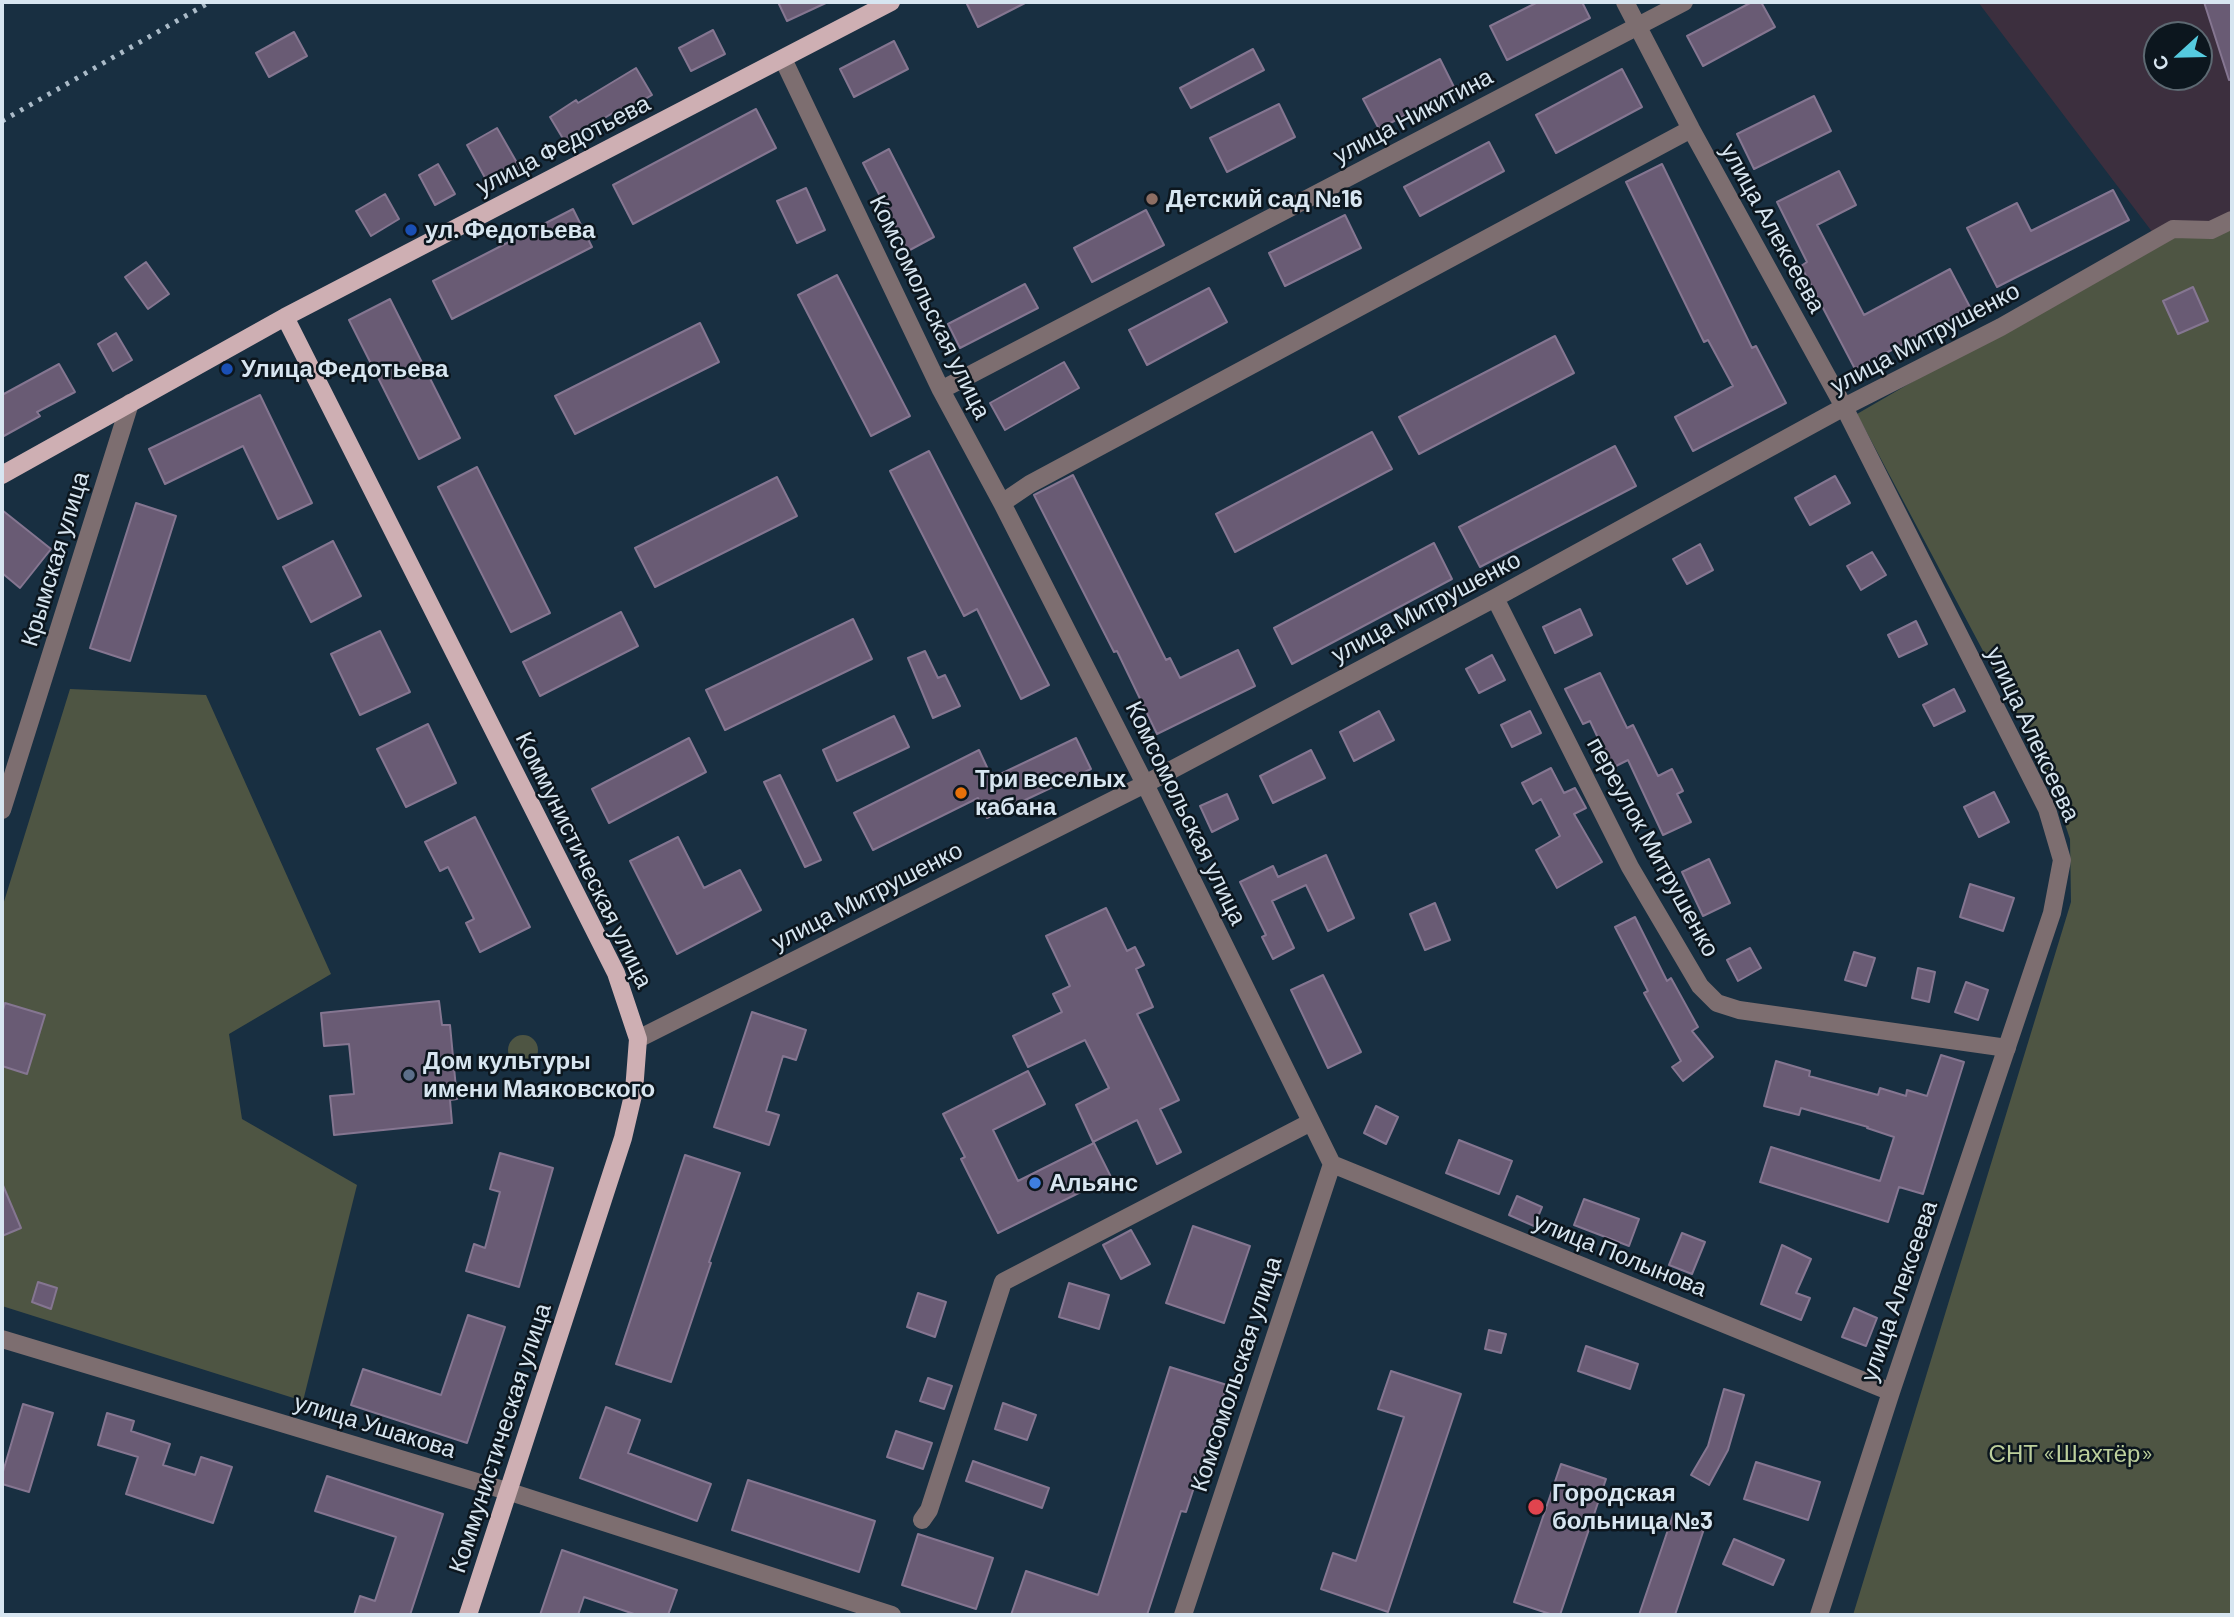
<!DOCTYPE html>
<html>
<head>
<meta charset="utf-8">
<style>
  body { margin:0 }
  #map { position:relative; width:2234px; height:1617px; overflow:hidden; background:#182f41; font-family:Barlow,sans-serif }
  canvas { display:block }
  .frame { position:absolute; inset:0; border:4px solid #d7e5f0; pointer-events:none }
  .north { position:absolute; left:2143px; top:21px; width:70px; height:70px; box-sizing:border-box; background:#0c161e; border:2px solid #5d6972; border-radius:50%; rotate:248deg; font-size:19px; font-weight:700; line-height:28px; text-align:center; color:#d7e5f0 }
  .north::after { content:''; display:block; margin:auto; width:24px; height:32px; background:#55cadf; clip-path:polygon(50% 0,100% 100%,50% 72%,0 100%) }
</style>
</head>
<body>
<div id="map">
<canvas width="2234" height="1617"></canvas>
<div class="frame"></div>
<div class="north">С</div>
</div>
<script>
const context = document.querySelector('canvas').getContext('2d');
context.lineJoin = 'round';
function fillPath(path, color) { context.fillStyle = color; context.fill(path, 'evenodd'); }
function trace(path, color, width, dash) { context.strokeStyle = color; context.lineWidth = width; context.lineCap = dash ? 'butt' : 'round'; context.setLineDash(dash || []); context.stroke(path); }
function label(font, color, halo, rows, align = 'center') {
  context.font = font + ' Barlow,sans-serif'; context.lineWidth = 5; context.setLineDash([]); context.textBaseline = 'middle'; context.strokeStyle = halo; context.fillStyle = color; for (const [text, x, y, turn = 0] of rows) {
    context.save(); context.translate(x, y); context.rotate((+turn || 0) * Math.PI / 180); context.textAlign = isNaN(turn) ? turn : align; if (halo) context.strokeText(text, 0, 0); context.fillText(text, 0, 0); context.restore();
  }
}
fillPath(new Path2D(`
  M1978,2H2232V216L2217,223L2153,233ZM2157,35H2199V77H2157Z`), '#3c2f3e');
fillPath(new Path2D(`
  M2232,225V1615H1853L2071,902L2070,839L2048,773L1857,414L2165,235Z
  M70,689L206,695L331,974L229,1034L242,1119L357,1185L303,1401L2,1306V908Z
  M508 1050a15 15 0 1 1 30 0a15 15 0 1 1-30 0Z`), '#4e5543');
const building = new Path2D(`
  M778,2H828L787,21Z
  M966,2H1027L978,27Z
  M1538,2H1582L1590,18L1507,60L1490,26Z
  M1752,2H1761L1775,27L1703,66L1687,36Z
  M2204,2H2232V79L2229,80Z
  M713,30L725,54L691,71L679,48Z
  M294,32L307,56L269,77L256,53Z
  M894,41L908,69L854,97L840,69Z
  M1253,49L1264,70L1191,108L1180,88Z
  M1440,59L1455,89L1379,129L1363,99Z
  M636,68L652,95L618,115L616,111L565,142L550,117L576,100L578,103Z
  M1622,69L1642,107L1556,153L1536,115Z
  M1814,96L1831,131L1754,169L1737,134Z
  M1279,104L1295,137L1227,172L1210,138Z
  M756,109L776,148L633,224L613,185Z
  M497,128L520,168L489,185L467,145Z
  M1489,142L1504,171L1420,216L1404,187Z
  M889,149L934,237L908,251L863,163Z
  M438,164L455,194L435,205L419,175Z
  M1662,164L1752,348L1756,346L1786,403L1693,451L1675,417L1733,386L1708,340L1704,342L1626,182Z
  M1839,171L1856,205L1817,225L1864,315L1950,269L1971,309L1855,369L1801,266L1807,262L1777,202Z
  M806,188L825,230L797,243L777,201Z
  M2113,190L2129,220L1997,287L1967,228L2017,203L2031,231Z
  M385,194L399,219L371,236L356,211Z
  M573,209L592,247L452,319L433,281Z
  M1146,210L1164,245L1092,282L1074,248Z
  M1345,215L1361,248L1285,286L1269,253Z
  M146,262L169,294L148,309L125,277Z
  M837,275L910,416L871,436L798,295Z
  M1025,284L1038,308L960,348L948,324Z
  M2193,287L2208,321L2178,334L2163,301Z
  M1209,288L1227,322L1147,365L1129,330Z
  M390,299L460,438L419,459L349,320Z
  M700,323L719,362L575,434L555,396Z
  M116,333L132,360L113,371L98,344Z
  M1555,336L1574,373L1419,454L1399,417Z
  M1064,362L1079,388L1005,430L990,403Z
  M59,364L75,392L37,412L40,416L2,437V395Z
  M260,395L312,503L278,519L243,446L165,484L149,449Z
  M1372,432L1392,469L1235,552L1216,514Z
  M1615,446L1636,486L1480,567L1459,527Z
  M929,451L1049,685L1021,699L977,609L964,616L890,471Z
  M477,467L550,613L511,632L438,487Z
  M1073,475L1166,660L1170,658L1180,678L1238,650L1255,686L1157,734L1117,651L1114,652L1034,495Z
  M1835,476L1850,503L1810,525L1795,498Z
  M777,477L797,516L655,587L635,548Z
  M136,503L176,516L130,661L90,648Z
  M2,510L51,549L20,588L2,573Z
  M333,541L361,596L311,622L283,567Z
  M1434,543L1452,579L1292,664L1274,628Z
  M1700,544L1713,570L1687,584L1673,559Z
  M1872,552L1886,575L1861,590L1847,566Z
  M1580,609L1592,635L1555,653L1543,627Z
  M621,612L638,646L540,696L523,662Z
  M853,619L872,659L725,730L706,690Z
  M1916,621L1927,644L1899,657L1888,635Z
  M380,631L410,692L360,715L331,654Z
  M925,651L938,678L945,675L960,706L933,718L908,658Z
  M1492,655L1505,680L1479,693L1466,669Z
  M1600,673L1627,728L1633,725L1658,776L1672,769L1683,791L1677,794L1691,822L1663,835L1628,760L1612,768L1590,721L1583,724L1565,689Z
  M1954,689L1965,711L1934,726L1923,705Z
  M1379,711L1394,740L1354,761L1340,732Z
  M1530,711L1541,733L1512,747L1501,725Z
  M894,716L909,747L837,781L823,750Z
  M428,724L456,783L406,807L377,749Z
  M689,738L706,772L609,823L592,789Z
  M1076,738L1091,769L987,818L978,798L873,850L854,813L979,750L992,778Z
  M1311,750L1325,778L1273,803L1260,776Z
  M1551,768L1564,793L1575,788L1586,808L1574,814L1602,862L1557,888L1536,850L1560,836L1541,799L1533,804L1522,783Z
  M780,775L821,860L805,867L764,782Z
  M1994,792L2009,822L1979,837L1964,807Z
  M1227,794L1238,819L1212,832L1200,806Z
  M475,817L530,927L480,952L466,923L474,919L448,867L440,871L425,842Z
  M678,837L704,888L740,870L761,910L677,954L630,861Z
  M1326,855L1354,918L1328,931L1306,885L1272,901L1294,948L1273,959L1262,937L1266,935L1240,882L1273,866L1278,877Z
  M1709,859L1730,903L1703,916L1682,872Z
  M1970,884L2014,898L2003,931L1960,917Z
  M1435,903L1450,940L1425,950L1410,914Z
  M1106,908L1127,951L1135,947L1144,965L1136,969L1153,1007L1137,1014L1179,1100L1160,1109L1181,1152L1157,1164L1137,1120L1093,1142L1076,1105L1109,1088L1085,1040L1028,1067L1013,1036L1062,1012L1053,994L1070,986L1046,936Z
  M1635,917L1667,981L1671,978L1698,1027L1692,1031L1713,1057L1683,1081L1672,1067L1681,1061L1644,993L1648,991L1615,927Z
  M1750,948L1761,968L1738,981L1727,960Z
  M1854,952L1875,958L1866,986L1845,980Z
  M1918,968L1935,972L1929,1002L1912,998Z
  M1323,975L1361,1052L1328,1068L1291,990Z
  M1966,982L1988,990L1978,1020L1955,1012Z
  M439,1001L442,1025H450L457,1099L450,1100L452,1123L334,1135L330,1096L354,1094L349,1044L324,1046L321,1013Z
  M5,1003L45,1015L27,1074L2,1066V1013Z
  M752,1012L806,1030L796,1060L783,1056L766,1111L779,1115L769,1145L714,1127Z
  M1941,1055L1964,1062L1923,1194L1899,1187L1888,1222L1760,1182L1771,1147L1880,1181L1894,1137L1867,1128L1868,1127L1801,1108L1799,1115L1764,1106L1776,1061L1810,1071L1809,1076L1878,1095L1880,1088L1906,1096L1907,1090L1927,1096Z
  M1028,1071L1045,1104L993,1130L1018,1181L1094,1143L1111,1177L998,1233L961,1159L965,1157L943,1114Z
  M1376,1106L1398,1117L1386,1144L1364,1133Z
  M1459,1140L1512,1161L1499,1194L1446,1173Z
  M500,1153L553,1168L519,1287L466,1271L474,1244L485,1248L500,1192L490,1189Z
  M685,1155L740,1173L709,1262L711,1263L671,1382L616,1364Z
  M2,1183L21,1228L2,1236Z
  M1517,1196L1542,1207L1534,1226L1509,1215Z
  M1584,1199L1639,1219L1629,1246L1574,1225Z
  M1193,1226L1250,1246L1224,1323L1166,1303Z
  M1131,1230L1150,1264L1121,1279L1103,1245Z
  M1682,1233L1705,1242L1692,1274L1669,1265Z
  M1782,1245L1811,1259L1796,1293L1810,1298L1801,1320L1761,1304Z
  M38,1282L57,1288L51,1309L32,1302Z
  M1069,1283L1109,1295L1099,1329L1059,1317Z
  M918,1293L946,1302L935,1337L907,1327Z
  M1854,1308L1877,1318L1866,1346L1842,1337Z
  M468,1315L505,1327L467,1443L351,1405L363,1369L441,1395Z
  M1489,1330L1506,1334L1501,1353L1485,1349Z
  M1586,1346L1638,1364L1630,1389L1578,1371Z
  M1170,1367L1227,1385L1186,1512L1181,1511L1147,1615H1011L1026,1571L1098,1595Z
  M1391,1371L1461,1394L1388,1612L1321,1589L1333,1553L1356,1561L1404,1417L1378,1409Z
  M928,1378L952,1386L944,1409L920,1401Z
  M1724,1389L1744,1395L1728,1450L1709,1485L1691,1475L1708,1446Z
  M1003,1403L1036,1415L1027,1440L995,1429Z
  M23,1404L53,1413L29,1492L2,1484V1475Z
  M606,1407L640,1420L628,1453L711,1484L697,1521L580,1478Z
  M107,1413L134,1421L131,1431L170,1444L163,1465L195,1475L201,1457L232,1467L213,1523L126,1494L138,1457L98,1445Z
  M896,1431L932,1443L923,1469L887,1457Z
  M973,1461L1049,1488L1042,1508L966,1481Z
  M1756,1462L1820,1482L1808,1520L1744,1499Z
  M1561,1464L1606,1479L1560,1615H1553L1514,1602Z
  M327,1476L443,1514L410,1615H354L360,1596L375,1601L396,1537L315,1511Z
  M748,1480L875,1521L859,1572L732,1530Z
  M1674,1512L1706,1523L1675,1615H1639Z
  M918,1534L993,1558L976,1609L902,1585Z
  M1734,1539L1784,1560L1773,1585L1723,1564Z
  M562,1550L677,1590L668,1615H637L584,1597L578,1615H540Z`);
fillPath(building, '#695b74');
trace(building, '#857691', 2);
trace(new Path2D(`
  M1625,2L1691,129L1844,407L2047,809L2062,860L2052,913L1891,1392L1819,1615
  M783,59L941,390L1002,503L1145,784L1332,1164L1183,1615
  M941,390L1684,2
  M1002,503L1030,484L1691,129
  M1495,598L1630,867L1700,986L1717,1003L1739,1010L2007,1048
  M2,810L130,403
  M638,1039L1145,784L1495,598L1844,407L2001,327L2173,229L2211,230L2232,220
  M1332,1164L1891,1392
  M2,1339L507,1491L892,1615
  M922,1520L929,1510L1003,1282L1311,1122`), '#7d6e70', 18);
trace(new Path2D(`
  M285,317L616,973L638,1039L634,1091L623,1138L468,1615
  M2,475L285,317L891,2`), '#ceafb3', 18);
trace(new Path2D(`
  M2,121L210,2`), '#abbbc8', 5, [3.5, 7]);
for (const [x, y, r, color] of [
  [1152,199,7,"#8d6e63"],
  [411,230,7,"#1a4fb4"],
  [227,369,7,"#1a4fb4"],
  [961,793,7,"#e8710a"],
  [409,1075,7,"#5c6f8a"],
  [1035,1183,7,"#3f7fe0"],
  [1536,1507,9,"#e0444e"]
]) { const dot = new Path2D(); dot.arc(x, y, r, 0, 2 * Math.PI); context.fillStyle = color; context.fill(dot); trace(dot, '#0c161e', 2.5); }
label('24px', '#d7e5f0', '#0c161e', [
  ["улица Никитина",1413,116,-28],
  ["улица Федотьева",563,145,-27],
  ["улица Алексеева",1773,228,61],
  ["Комсомольская улица",930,307,64],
  ["улица Митрушенко",1925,338,-28],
  ["Крымская улица",55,559,-73],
  ["улица Митрушенко",1426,607,-28],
  ["улица Алексеева",2033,734,65],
  ["Комсомольская улица",1186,813,64],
  ["переулок Митрушенко",1653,847,61],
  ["Коммунистическая улица",584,860,64],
  ["улица Митрушенко",867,896,-27],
  ["улица Полынова",1620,1255,22],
  ["улица Алексеева",1899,1291,-71],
  ["Комсомольская улица",1236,1374,-72],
  ["улица Ушакова",375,1426,17],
  ["Коммунистическая улица",500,1438,-72]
]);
label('bold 24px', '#d7e5f0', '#0c161e', [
  ["Детский сад №16",1166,199],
  ["ул. Федотьева",425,230],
  ["Улица Федотьева",241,369],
  ["Три веселых",975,779],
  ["кабана",975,807],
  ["Дом культуры",423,1061],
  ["имени Маяковского",423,1089],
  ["Альянс",1049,1183],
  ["Городская",1552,1493],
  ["больница №3",1552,1521]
], 'left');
label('24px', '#bdd09c', '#0c161e', [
  ["СНТ «Шахтёр»",2071,1454]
]);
</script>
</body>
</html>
